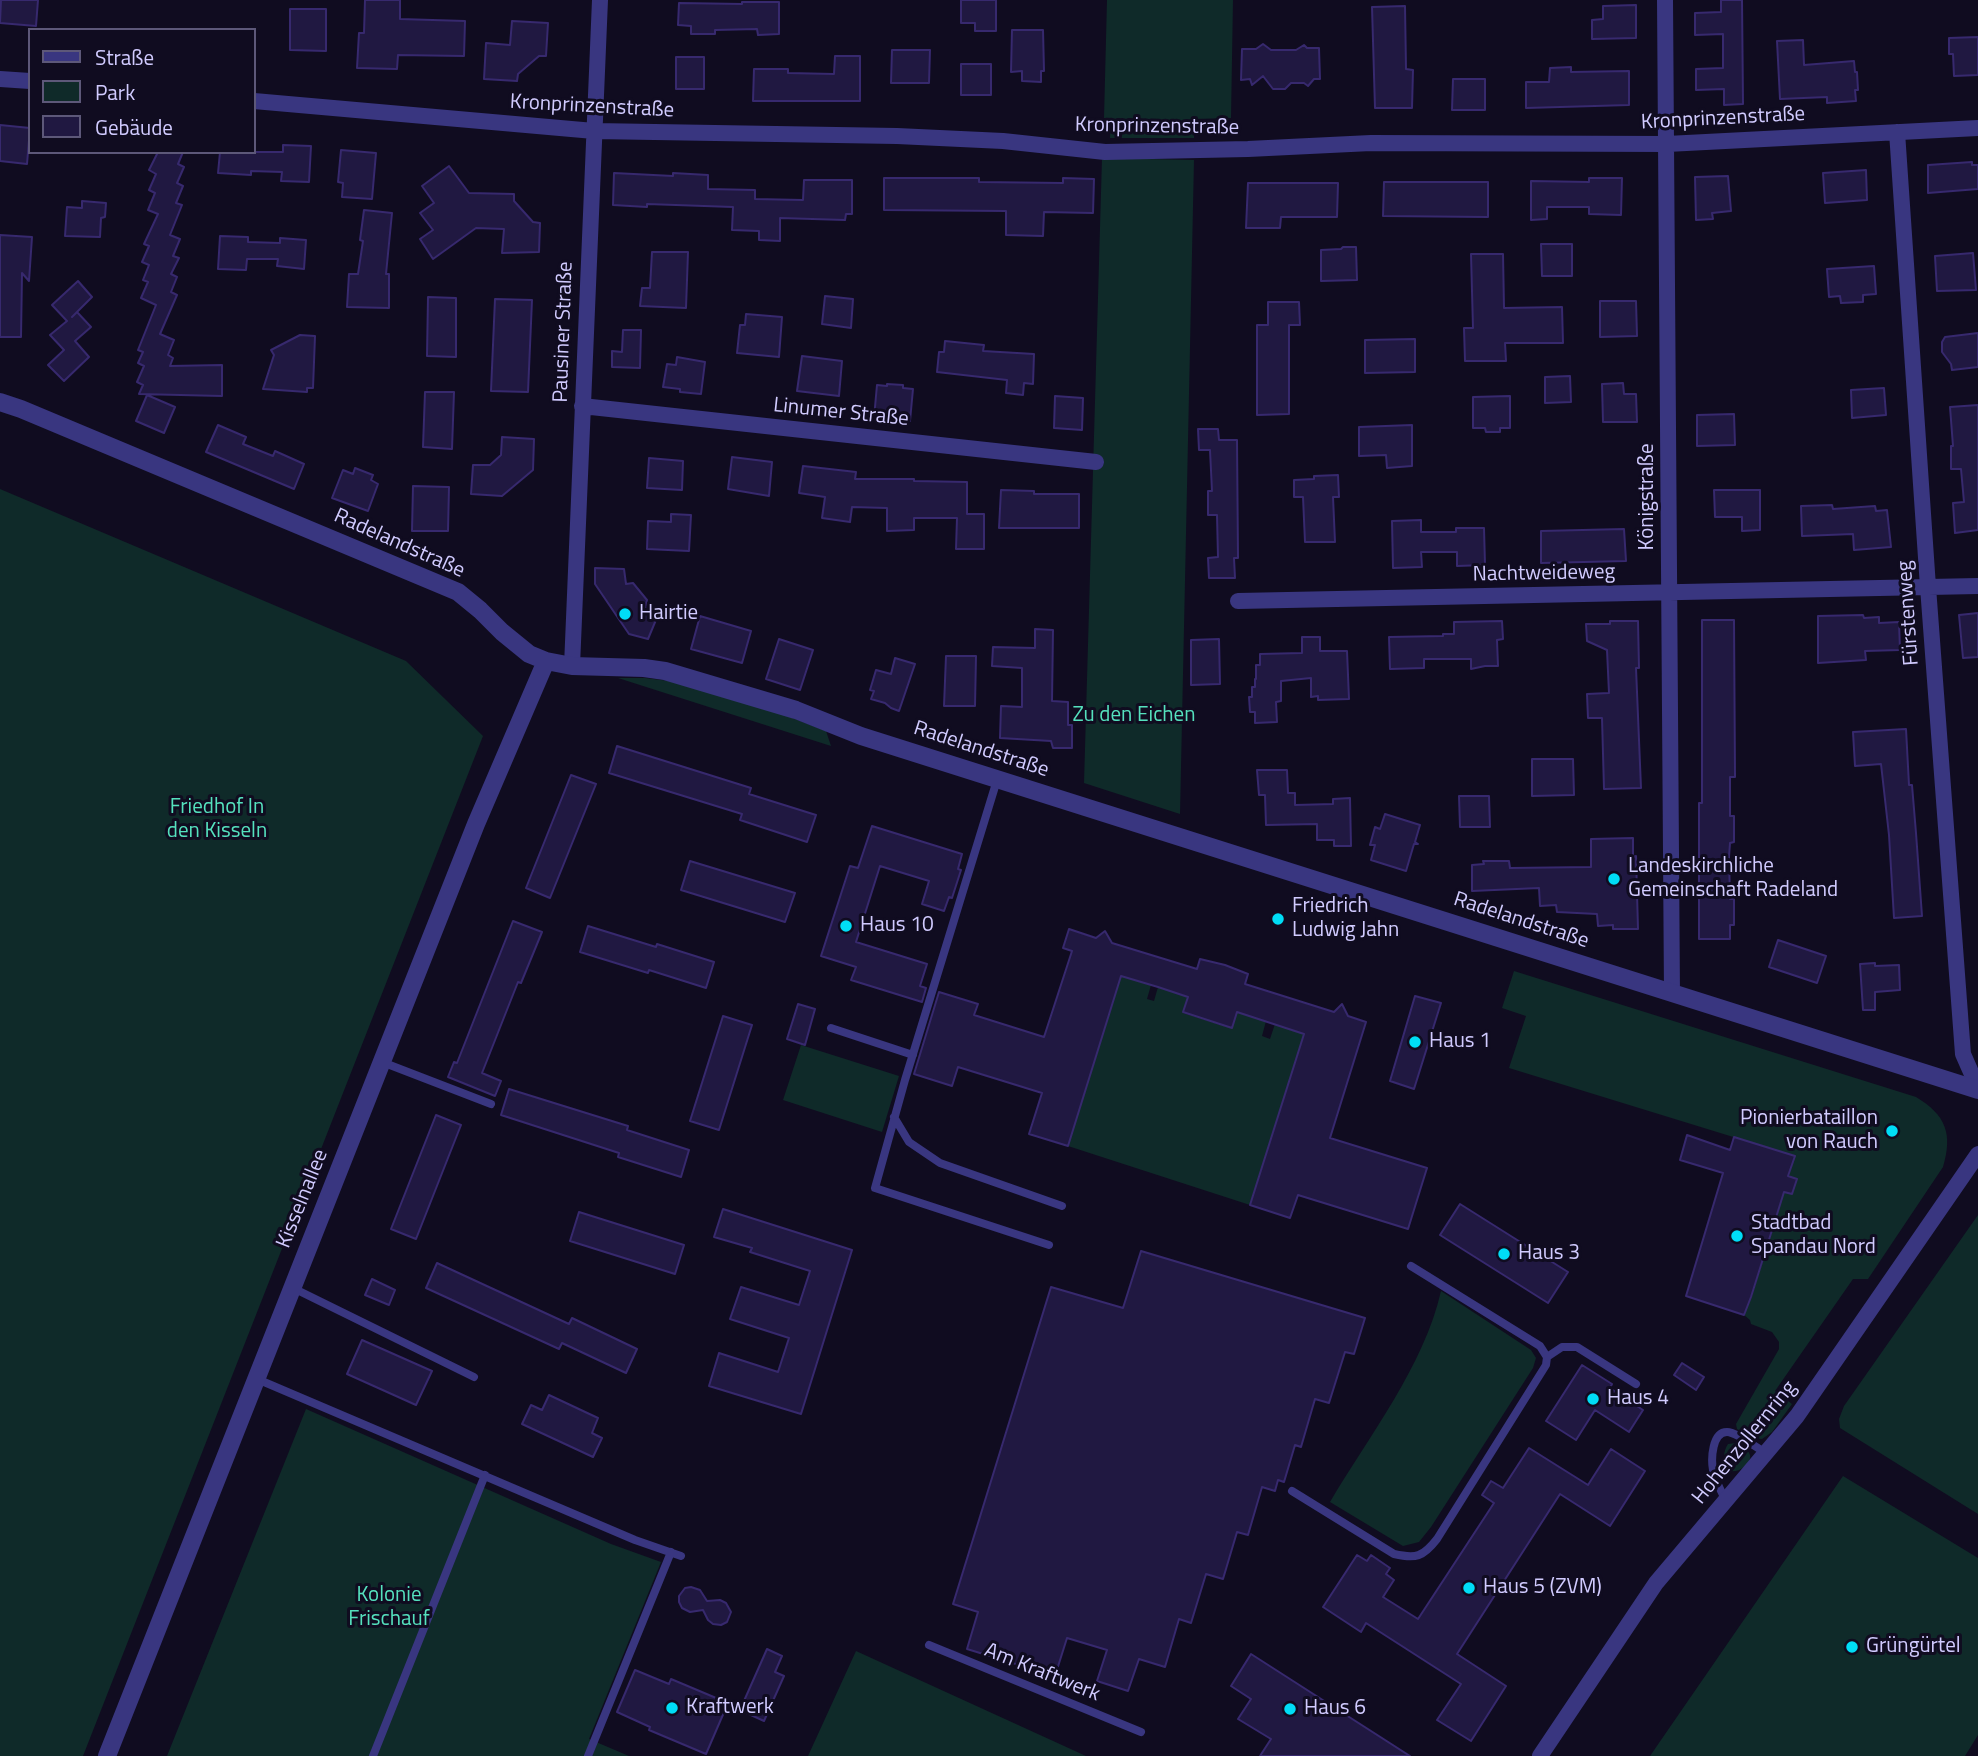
<!DOCTYPE html>
<html>
<head>
<meta charset="utf-8">
<style>
  body { margin:0 }
  #map { position:relative; width:1978px; height:1756px; overflow:hidden; background:#100c20; font-family:"Titillium Web",sans-serif }
  canvas { display:block }
  .legend { position:absolute; left:28px; top:28px; width:228px; height:126px; box-sizing:border-box; background:#100c20; border:2px solid #5d5879; margin:0; padding:9px 12px; list-style:none; font-size:21px; color:#d1cbff }
  .legend li { display:flex; align-items:center; gap:14px; height:35px }
  .legend b { width:35px; border:2px solid #5d5879 }
</style>
</head>
<body>
<div id="map">
<canvas width="1978" height="1756"></canvas>
<ul class="legend">
<li><b style="height:9px;background:#393680"></b>Straße</li>
<li><b style="height:19px;background:#0f2a29"></b>Park</li>
<li><b style="height:19px;background:#201841"></b>Gebäude</li>
</ul>
</div>
<script>
const context = document.querySelector('canvas').getContext('2d');
context.lineJoin = 'round';
function fillPath(path, color) { context.fillStyle = color; context.fill(path, 'evenodd'); }
function trace(path, color, width, dash) { context.strokeStyle = color; context.lineWidth = width; context.lineCap = dash ? 'butt' : 'round'; context.setLineDash(dash || []); context.stroke(path); }
function label(font, color, halo, rows, align = 'center') {
  context.font = font + ' "Titillium Web",sans-serif'; context.lineWidth = 6; context.setLineDash([]); context.textBaseline = 'middle'; context.strokeStyle = halo; context.fillStyle = color; for (const [text, x, y, turn = 0] of rows) {
    context.save(); context.translate(x, y); context.rotate((+turn || 0) * Math.PI / 180); context.textAlign = isNaN(turn) ? turn : align; if (halo) context.strokeText(text, 0, 0); context.fillText(text, 0, 0); context.restore();
  }
}
fillPath(new Path2D(`
  M1107,0H1233L1231,118L1194,119V138H1110L1111,118H1104Z
  M1102,158L1194,160L1180,814L1084,783Z
  M0,489L406,661L483,736L83,1756H0Z
  M618,678H645L685,683L777,712L826,731L831,746Z
  M1514,971L1916,1097C1946,1115 1953,1134 1943,1167L1868,1279H1853L1775,1391L1792,1404L1772,1432L1762,1439L1754,1438L1737,1429L1736,1424L1779,1349V1342L1772,1332L1751,1324L1750,1320L1744,1315L1752,1296L1784,1192L1796,1179L1788,1176L1795,1156L1509,1068L1526,1016L1502,1008Z
  M1121,976L1151,985L1147,999L1154,1001L1158,987L1188,997L1183,1013L1231,1028L1237,1012L1266,1021L1262,1036L1270,1039L1275,1024L1304,1034L1250,1205L1068,1146Z
  M801,1045L899,1076L882,1132L783,1100Z
  M1978,1215V1514L1840,1428L1839,1419L1844,1406Z
  M1441,1291L1531,1350L1536,1358L1533,1368L1431,1527L1419,1542L1403,1546L1330,1502C1369,1436 1424,1366 1441,1291Z
  M306,1409L611,1544L661,1562L589,1739L629,1756H167Z
  M1736,1443C1746,1448 1757,1455 1745,1466C1739,1471 1735,1472 1728,1471C1722,1464 1723,1451 1728,1444Z
  M1843,1476L1978,1558V1735L1965,1756H1650Z
  M856,1651L1086,1756H808Z`), '#0f2a29');
const building = new Path2D(`
  M1,0H38L36,26L0,23Z
  M365,0H400V19L465,21L464,56L398,55L397,69L357,68L359,33H364Z
  M961,0H996V31H975V23H961Z
  M1721,0H1742L1743,104L1724,105V89L1696,90V69L1723,68V34L1695,35V13L1721,12Z
  M742,2H779V34L758,35L757,29L715,30V34H691V26L678,25L679,3L742,4Z
  M1636,5V38L1592,39V20L1603,19V6Z
  M1405,6L1406,69L1413,70L1412,108H1375L1372,7Z
  M290,9H326V51L290,50Z
  M512,21L548,23L546,56H539L518,74L517,81L484,79L486,43L510,45Z
  M1012,30H1043L1044,71H1041V82L1022,81V71L1011,72Z
  M1978,37V75L1954,76L1953,54H1949V38Z
  M1803,40L1804,65L1854,61L1855,72H1857L1858,90H1855L1856,101L1827,103V97L1780,99L1777,41Z
  M1263,44L1271,50H1296L1304,45L1307,48H1319L1320,79H1314L1308,86L1304,83H1291L1285,89H1273L1263,76L1252,85L1250,79L1241,80L1242,49H1256Z
  M892,50H930L929,83H891Z
  M835,56H860V101H753L754,69H788V73L834,74Z
  M676,57H704V89H676Z
  M961,64H991V95H961Z
  M1571,67V72L1629,71V105L1526,108V82H1549L1550,68Z
  M1453,79H1485V110H1452Z
  M0,125L30,128L27,164L0,161Z
  M283,145L311,146L309,182L281,181L282,172L251,171V175L218,173L220,152H283Z
  M341,150L376,153L372,199L342,197L343,183L338,182Z
  M158,152H183L178,164L184,167L177,183L183,186L176,203L182,205L170,235L180,239L173,256L179,258L171,274L177,277L171,292L177,295L160,334L174,340L168,355L173,358L170,366L222,365V396L139,394L143,385L137,382L144,366L138,363L143,352L138,350L156,305L141,298L148,282L143,280L149,265L142,262L149,246L144,244L158,214L148,210L155,193L149,190L156,174L149,170Z
  M1972,162V165H1978V189L1928,193V165Z
  M449,166L469,193L514,194V201L533,222L540,223L539,252L502,253L504,229L476,228L433,259L420,239L433,230L420,213L434,203L422,186Z
  M1866,170L1867,200L1825,203L1823,173Z
  M614,173L673,176V173L708,175V189L755,190V199L803,200L804,180H852V214H846L845,220L780,218V241L759,240V231L732,230L733,207L647,204V207L613,205Z
  M1728,176L1731,211L1712,213L1713,219L1696,220L1695,177Z
  M884,178H979V182L1063,183V178L1094,179L1093,213L1044,212L1043,236L1006,235V211L884,210Z
  M1589,178H1622L1621,215L1589,214V207H1547V219L1531,220V181L1589,182Z
  M1384,182H1488V217L1383,216Z
  M1248,183H1338L1337,217H1281L1280,228H1246Z
  M82,201L106,203L105,217L101,218L100,237L65,236L67,207L82,208Z
  M364,210L392,213L386,274H389V308L347,307L349,274H358L363,241L360,240Z
  M0,235L32,237L29,281L22,273L21,337H0Z
  M220,236L248,237V242L280,243V238L306,240L304,269L277,266L278,259H247L246,270L218,269Z
  M1541,244H1572V276H1542Z
  M1343,247H1356L1357,280L1321,281V250L1341,249Z
  M652,252H688L686,308L640,306L642,288H650Z
  M1973,253L1976,290L1937,291L1935,256Z
  M1471,254H1503L1504,308L1562,307L1563,343H1505L1506,361H1465L1464,328H1473Z
  M1874,266L1876,294L1863,295V302L1841,303L1840,296L1829,297L1827,269Z
  M78,281L92,297L72,317L77,312L91,327L75,341L89,357L64,381L48,365L64,350L50,335L67,321L52,305Z
  M825,296L853,299L851,328L822,324Z
  M428,297L456,298V357L427,356Z
  M495,299L532,300L528,392L491,391Z
  M1600,301H1636L1637,336L1600,337Z
  M1268,302H1299L1300,325H1289V414L1257,415V325H1268Z
  M746,314L782,317L779,357L737,353L740,325H745Z
  M623,330H641L640,368L612,367V351L622,352Z
  M1978,333V367L1952,370L1951,364L1942,352V342L1945,337Z
  M300,335L315,336L313,388H307V392L263,389L274,355L271,350Z
  M1415,339V372L1365,373V340Z
  M945,341L984,345L983,351L1034,354L1033,384L1024,383L1023,395L1006,393L1007,380L937,372L939,352H944Z
  M802,356L842,361L839,396L797,391Z
  M677,357L705,362L701,394L680,392V389L663,387L667,364L676,365Z
  M1570,376L1571,402L1545,403V377Z
  M1623,383L1624,394H1636L1637,422H1603L1602,384Z
  M887,384L903,385V388L913,389L910,421L874,418L877,385L887,386Z
  M1884,388L1886,415L1852,418L1851,390Z
  M425,392H454L452,449L423,447Z
  M147,395L175,407L164,433L136,421Z
  M1055,396L1083,398L1082,430L1054,428Z
  M1510,396V428H1500V432H1486L1485,428H1473V397Z
  M1978,405V530L1955,533L1953,503L1964,502L1961,469H1951V446H1953L1950,407Z
  M1734,414L1735,445L1697,446V415Z
  M218,425L246,437L243,444L273,456L275,451L304,464L294,489L206,452Z
  M1412,425V466L1387,468L1386,455L1359,456V427Z
  M1198,429H1218L1219,440H1237L1238,558H1234L1235,578H1209L1208,558L1218,557L1217,515H1208V491H1212L1210,450H1199Z
  M502,437L534,439L533,470L502,496L471,494L473,465H490L501,455Z
  M732,457L772,462L769,496L728,489Z
  M649,458L683,461L682,490L647,488Z
  M803,466L856,472L855,479H914V481L967,482V514H984V549H956L957,518H914V530L887,531V508L852,507L850,522L822,518L825,497L799,493Z
  M355,468L373,475L371,480L378,484L368,511L332,498L343,470L353,474Z
  M1338,475L1339,497H1333L1335,542H1305L1303,497H1294V480L1314,479V476Z
  M413,486L449,487L448,531H412Z
  M1001,490L1034,491V494H1079V528H999Z
  M1714,490H1760V530L1742,531V517H1715Z
  M1832,505L1833,509L1875,506L1876,511L1887,510L1891,547L1854,550L1853,534L1802,536L1801,506Z
  M671,514L691,515L689,551L647,549L648,521L671,522Z
  M1421,520V532H1456V528H1484L1485,565L1457,566V552H1421L1422,567L1393,568L1392,521Z
  M1624,529L1626,561L1541,563V531Z
  M595,568L624,569L626,584L633,583L647,600L645,608L658,615L648,639L629,634L595,584Z
  M1978,613V657L1963,658L1959,615Z
  M1863,615L1864,618L1879,617V623L1899,622L1900,650L1865,651L1866,660L1818,663V616Z
  M700,616L751,631L742,663L691,649Z
  M1702,620H1734L1735,777H1730V816H1734V842L1730,843L1729,857L1730,899H1734V925H1730V939H1699V803H1702Z
  M1502,621L1503,639L1497,640L1498,666H1485L1471,669V659H1424V668L1390,669L1389,637L1443,636V634H1454V622Z
  M1610,621H1638L1639,668H1636L1641,788L1604,789L1602,718H1588L1587,694L1609,693L1607,650L1587,641L1586,624H1610Z
  M1035,629L1053,630L1052,701L1068,702V725H1072V748H1053L1051,741L1000,738L1001,706L1022,707V668L992,666L993,647L1035,648Z
  M1302,637H1320V651H1347L1349,699L1318,700V696L1311,697V678L1281,681V701L1276,702L1277,722L1255,723V712H1250L1249,697H1252V687H1255V679H1256V665H1260V654L1302,653Z
  M779,639L813,650L800,690L766,679Z
  M1219,639L1220,684L1191,685V640Z
  M946,656H976L975,706H944Z
  M895,658L915,664L899,711L891,708L885,703L871,699L874,691L870,690L876,670L891,674Z
  M1906,729L1909,785H1912L1916,833L1922,916L1894,918L1889,835L1881,764L1855,766L1853,732Z
  M617,746L751,788L749,794L816,815L807,842L740,820L742,814L609,773Z
  M1532,759H1573L1574,795L1532,796Z
  M1257,770H1287L1288,793H1295V805L1333,804V799L1350,798L1351,846H1334V840H1317V824L1266,825L1265,795H1259Z
  M571,775L596,784L550,898L526,888Z
  M1459,796H1489L1490,827H1460Z
  M1385,814L1420,825L1415,842L1418,844H1414L1406,871L1371,860L1375,845H1370L1375,827L1380,829Z
  M872,826L962,854L958,869L961,870L952,898L949,897L944,911L922,904L929,881L880,866L856,942L927,964L920,986L926,988L922,1002L851,980L856,967L821,956L850,866L858,868Z
  M1633,838V857L1636,856L1638,929H1613V925L1598,926L1597,914L1557,912L1556,905L1540,906L1539,888L1472,891V865L1484,864L1483,861H1509L1510,868L1591,867V839Z
  M690,861L795,893L785,922L681,890Z
  M513,921L542,932L521,983L518,982L482,1073L501,1081L495,1096L448,1077L454,1062L457,1063Z
  M588,926L656,947L657,944L714,962L706,988L649,970L648,973L580,952Z
  M1069,929L1096,938L1105,931L1112,943L1197,969L1200,959L1225,965L1248,974L1245,984L1334,1012L1342,1004L1348,1016L1366,1022L1330,1138L1427,1168L1408,1229L1298,1195L1290,1218L1250,1205L1304,1034L1237,1012L1232,1028L1183,1012L1188,997L1158,987L1121,976L1068,1146L1029,1134L1042,1093L958,1067L952,1086L914,1074L939,992L978,1004L974,1015L1044,1037L1072,951L1063,948Z
  M1778,940L1826,956L1817,983L1769,967Z
  M1875,963V966L1899,965L1900,990L1875,992V1010H1863L1860,964Z
  M1415,996L1441,1003L1414,1089L1390,1081Z
  M798,1004L815,1009L805,1045L787,1039Z
  M723,1016L752,1025L719,1130L690,1121Z
  M509,1089L628,1126L627,1130L689,1150L681,1177L618,1157L619,1153L501,1115Z
  M436,1115L461,1125L416,1239L391,1229Z
  M1687,1135L1730,1150L1734,1137L1795,1156L1788,1176L1797,1179L1792,1194L1784,1192L1751,1297L1744,1315L1686,1296L1723,1173L1680,1160Z
  M1460,1204L1568,1272L1548,1303L1440,1235Z
  M723,1209L852,1250L801,1414L709,1386L719,1353L778,1372L789,1338L730,1319L741,1287L799,1305L810,1271L750,1252L752,1248L714,1237Z
  M579,1212L684,1245L675,1274L570,1241Z
  M1141,1251L1365,1318L1354,1354L1345,1352L1329,1403L1315,1399L1301,1447L1295,1445L1284,1482L1278,1480L1275,1491L1262,1487L1248,1535L1237,1532L1223,1579L1206,1574L1191,1623L1179,1619L1165,1667L1139,1659L1128,1691L1097,1681L1107,1650L1067,1638L1055,1676L967,1649L978,1612L953,1604L1051,1287L1123,1308Z
  M437,1263L569,1324L572,1318L637,1349L626,1373L562,1343L559,1349L426,1288Z
  M372,1279L395,1290L389,1305L365,1295Z
  M362,1340L432,1371L416,1405L347,1374Z
  M1682,1363L1704,1377L1696,1390L1674,1375Z
  M1582,1365L1612,1384L1610,1388L1643,1410L1629,1432L1595,1410L1576,1440L1546,1421Z
  M549,1395L598,1418L592,1433L602,1438L593,1457L522,1424L531,1405L542,1410Z
  M1529,1448L1588,1485L1611,1449L1645,1471L1610,1526L1560,1494L1457,1654L1506,1686L1471,1741L1437,1720L1461,1684L1366,1623L1361,1632L1323,1607L1357,1555L1367,1561L1371,1555L1390,1568L1386,1574L1394,1580L1383,1597L1418,1619L1494,1503L1482,1495L1491,1481L1503,1488Z
  M691,1587L700,1590L707,1601L720,1600L726,1603L731,1612L727,1622L721,1625L713,1624L708,1620L703,1610L690,1612L682,1608L679,1602V1596L685,1588Z
  M767,1649L782,1656L775,1672L784,1676L764,1721L740,1710Z
  M1251,1654L1410,1756H1260L1271,1739L1238,1719L1251,1699L1231,1686Z
  M635,1670L669,1684L671,1679L728,1703L706,1754L649,1730L650,1727L617,1712Z`);
fillPath(building, '#201841');
trace(building, '#37296e', 2);
trace(new Path2D(`
  M997,780L905,1080L875,1188L1049,1245
  M831,1028L913,1055
  M382,1062L491,1104
  M894,1117L909,1142L940,1163L1062,1206
  M293,1288L474,1377
  M1547,1357L1562,1347H1577L1636,1384
  M257,1379L635,1540L681,1556
  M1292,1491L1394,1554C1416,1559 1423,1557 1437,1539L1546,1365L1547,1357L1540,1346L1411,1266
  M1726,1501C1721,1491 1715,1480 1713,1470C1711,1459 1712,1432 1727,1432C1736,1432 1757,1448 1766,1453
  M929,1645L1141,1732
  M373,1756L485,1475
  M588,1756L671,1552`), '#393680', 8);
trace(new Path2D(`
  M1665,0L1672,993
  M0,79L30,81
  M254,101L594,131L897,136L1003,141L1105,152L1248,149L1371,143L1667,144L1978,128
  M1897,132L1928,587L1963,1054L1978,1088
  M582,406L1096,462
  M1238,601L1978,586
  M572,666L600,0
  M1540,1756L1656,1583L1797,1416L1978,1154`), '#393680', 16);
trace(new Path2D(`
  M0,402L21,409L458,592L480,610L502,632L529,654L546,661L572,666L644,668L665,671L796,710L861,736L1978,1090
  M107,1756L476,824L546,661`), '#393680', 18);
for (const [x, y, r, color] of [
  [625,614,7,"#00ddf6"],
  [1614,879,7,"#00ddf6"],
  [1278,919,7,"#00ddf6"],
  [846,926,7,"#00ddf6"],
  [1415,1042,7,"#00ddf6"],
  [1892,1131,7,"#00ddf6"],
  [1737,1236,7,"#00ddf6"],
  [1504,1254,7,"#00ddf6"],
  [1593,1399,7,"#00ddf6"],
  [1469,1588,7,"#00ddf6"],
  [1852,1647,7,"#00ddf6"],
  [672,1708,7,"#00ddf6"],
  [1290,1709,7,"#00ddf6"]
]) { const dot = new Path2D(); dot.arc(x, y, r, 0, 2 * Math.PI); context.fillStyle = color; context.fill(dot); trace(dot, '#100c20', 2.5); }
label('21px', '#d1cbff', '#100c20', [
  ["Kronprinzenstraße",592,107,3],
  ["Kronprinzenstraße",1723,119,-3],
  ["Kronprinzenstraße",1157,127,1],
  ["Pausiner Straße",564,332,-88],
  ["Linumer Straße",841,413,6],
  ["Königstraße",1648,497,-90],
  ["Radelandstraße",399,544,24],
  ["Nachtweideweg",1544,574,-1],
  ["Fürstenweg",1909,613,-94],
  ["Radelandstraße",981,750,18],
  ["Radelandstraße",1521,921,18],
  ["Kisselnallee",303,1199,-68],
  ["Hohenzollernring",1745,1443,-51],
  ["Am Kraftwerk",1042,1673,22]
]);
label('21px', '#d1cbff', '#100c20', [
  ["Hairtie",639,614],
  ["Landeskirchliche",1628,867],
  ["Gemeinschaft Radeland",1628,891],
  ["Friedrich",1292,907],
  ["Ludwig Jahn",1292,931],
  ["Haus 10",860,926],
  ["Haus 1",1429,1042],
  ["Pionierbataillon",1878,1119,"right"],
  ["von Rauch",1878,1143,"right"],
  ["Stadtbad",1751,1224],
  ["Spandau Nord",1751,1248],
  ["Haus 3",1518,1254],
  ["Haus 4",1607,1399],
  ["Haus 5 (ZVM)",1483,1588],
  ["Grüngürtel",1866,1647],
  ["Kraftwerk",686,1708],
  ["Haus 6",1304,1709]
], 'left');
label('21px', '#55e1be', '#100c20', [
  ["Zu den Eichen",1134,716],
  ["Friedhof In",217,808],
  ["den Kisseln",217,832],
  ["Kolonie",389,1596],
  ["Frischauf",389,1620]
]);
</script>
</body>
</html>
